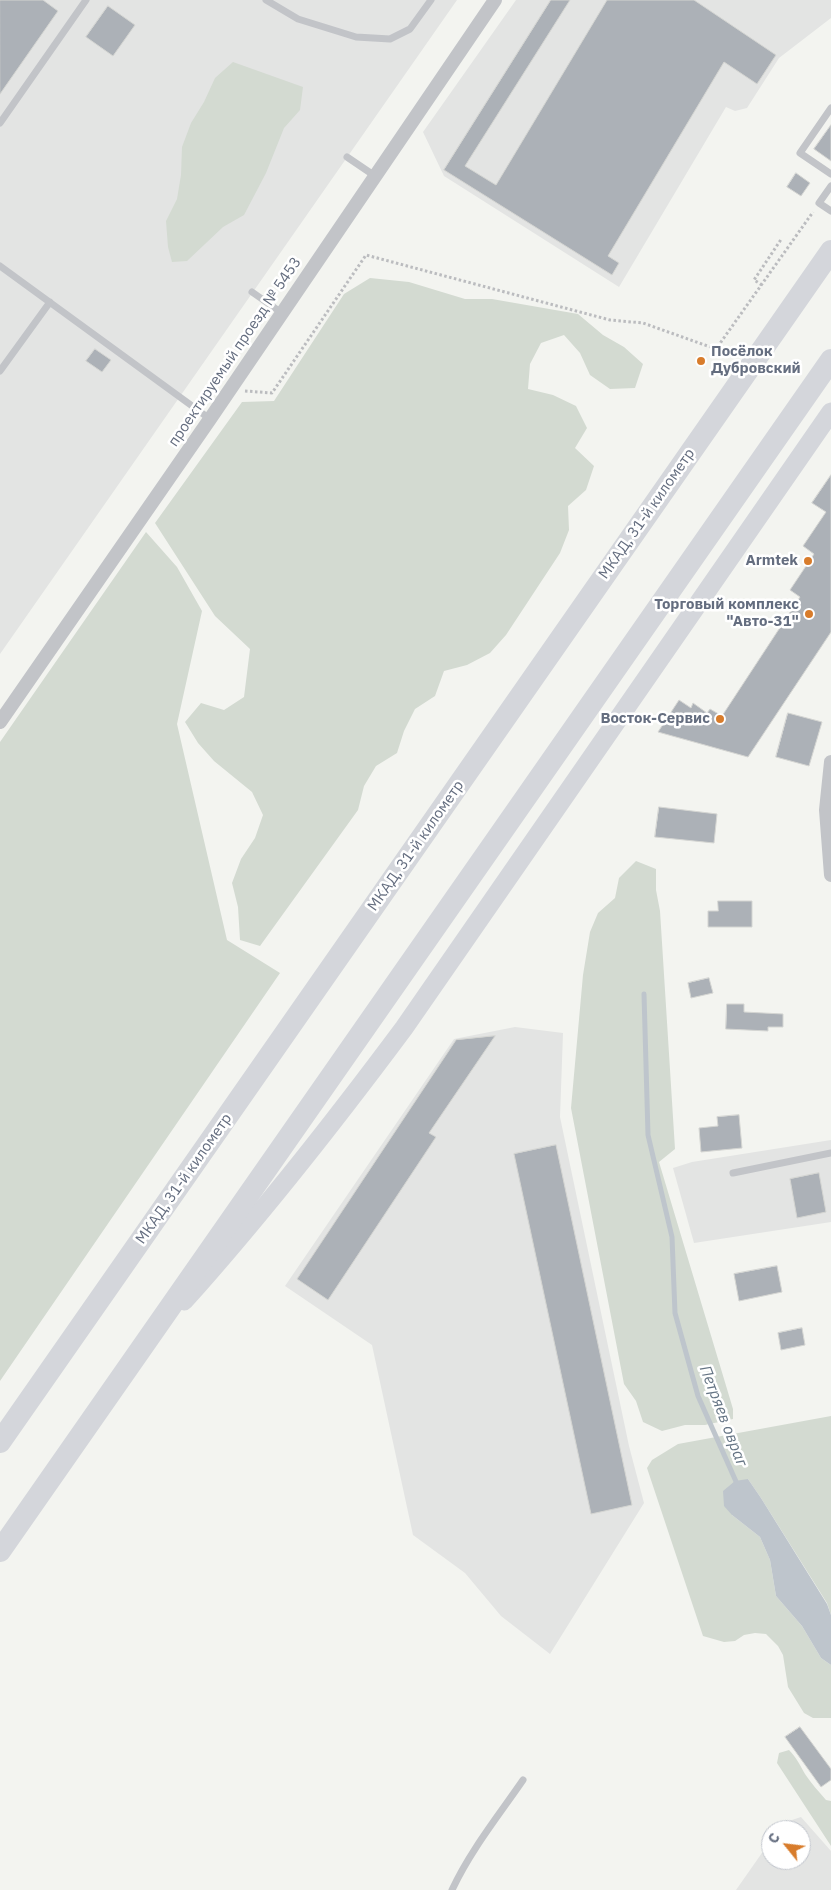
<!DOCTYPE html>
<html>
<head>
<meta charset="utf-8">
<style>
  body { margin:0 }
  #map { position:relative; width:831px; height:1890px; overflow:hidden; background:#f3f4f0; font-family:"IBM Plex Sans",sans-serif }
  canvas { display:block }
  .north { position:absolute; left:761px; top:1820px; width:50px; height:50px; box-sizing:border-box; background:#fff; border:1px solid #c1c5cc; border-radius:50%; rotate:299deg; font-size:14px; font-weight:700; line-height:20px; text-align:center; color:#646d7f }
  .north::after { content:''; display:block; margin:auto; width:18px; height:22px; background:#d87c2b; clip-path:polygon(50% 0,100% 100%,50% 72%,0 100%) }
</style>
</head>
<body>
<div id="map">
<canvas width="831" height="1890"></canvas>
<div class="north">С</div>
</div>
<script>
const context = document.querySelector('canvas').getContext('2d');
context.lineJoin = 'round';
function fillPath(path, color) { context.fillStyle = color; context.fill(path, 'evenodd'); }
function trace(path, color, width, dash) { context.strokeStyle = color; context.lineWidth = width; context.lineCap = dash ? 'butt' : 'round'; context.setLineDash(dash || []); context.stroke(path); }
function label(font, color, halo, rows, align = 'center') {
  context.font = font + ' "IBM Plex Sans",sans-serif'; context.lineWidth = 5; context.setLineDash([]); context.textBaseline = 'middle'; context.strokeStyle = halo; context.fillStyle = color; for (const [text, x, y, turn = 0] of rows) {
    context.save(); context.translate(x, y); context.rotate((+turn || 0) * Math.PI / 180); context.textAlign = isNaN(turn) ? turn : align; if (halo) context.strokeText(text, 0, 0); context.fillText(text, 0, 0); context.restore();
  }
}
fillPath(new Path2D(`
  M0,0H457L0,654Z
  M516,0H831V18L779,58L747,108L735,111L726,107L619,287L444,176L423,132Z
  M515,1027L563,1033L560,1117L629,1446L644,1503L550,1654L501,1616L465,1573L413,1535L372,1345L285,1286L454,1039Z
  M831,1140V1222L694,1243L673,1168L692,1162Z
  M801,1817L831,1851V1890H736L771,1840V1860H801V1830H778L783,1823Z`), '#e3e4e3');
fillPath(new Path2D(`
  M233,62L303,87L300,110L284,128L266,173L244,215L223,227L187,261L172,262L168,247L166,221L177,199L181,175L182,147L191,123L204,102L215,78Z
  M370,278L409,282L465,299H492L578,314L603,335L624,347L643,364L635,388L610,389L590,375L580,353L564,335L541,343L530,364L528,389L553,395L576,406L587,428L575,448L594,466L586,490L568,506L569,530L560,553L506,635L490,653L467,665L444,671L435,696L415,709L404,731L397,753L376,766L364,786L358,810L260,946L240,940L238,907L232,883L241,859L255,838L263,815L252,792L214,761L198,743L185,722L201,703L224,710L244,697L250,649L215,616L155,523L242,402L274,401L344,294Z
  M146,532L177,567L202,611L177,724L227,940L280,973L0,1381V742Z
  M636,861L656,869V890L660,911L675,1149L659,1162L733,1409V1419L705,1425H685L662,1431L643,1422L636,1401L624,1384L571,1108L583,975L590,932L598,913L615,898L619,878Z
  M831,1416V1615L827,1603L761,1498L748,1479L732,1515L760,1537L770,1560L776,1596L802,1626L821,1658L831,1665V1718H813L804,1713L788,1687L783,1655L778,1646L766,1634L755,1633L744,1635L735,1641L724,1642L703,1636L647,1468L652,1460L678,1444Z
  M789,1750C796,1757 800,1765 805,1774C811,1783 819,1792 826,1800L831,1801V1846L777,1763L779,1753Z`), '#d3dad1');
fillPath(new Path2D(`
  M748,1479L761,1498L827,1604L831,1615V1665L821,1658L802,1626L776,1596L770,1560L760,1537L732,1515L724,1506L723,1491L735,1481Z`), '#bec5cc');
trace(new Path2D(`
  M644,994L648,1135L672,1237L675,1313L698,1396L738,1486`), '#bec5cc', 5);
const building = new Path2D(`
  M0,0H43L58,11L0,94Z
  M551,0H570L465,166L496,185L607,0H694L776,55L757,84L724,62L608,256L619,263L612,275L444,170Z
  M108,6L135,25L113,56L86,37Z
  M831,125V161L814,149Z
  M796,173L810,183L801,196L787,187Z
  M95,349L111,360L102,372L86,361Z
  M831,475V632L748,757L658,732L679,700L691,708L693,703L707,713L710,709L722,716L800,597L790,590L814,554L803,546L826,512L812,503Z
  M788,713L822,722L809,766L776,757Z
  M659,807L717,814L714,843L655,837Z
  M718,901H752V927H708V911H718Z
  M709,978L713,993L691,998L688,983Z
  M727,1004H744V1012L783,1014V1027H768V1031L726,1029Z
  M495,1036L429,1133L436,1137L328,1300L297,1279L456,1040Z
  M739,1115L742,1148L701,1152L699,1128L718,1126L717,1117Z
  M556,1145L632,1505L591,1514L514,1154Z
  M819,1173L826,1212L797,1218L790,1179Z
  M777,1266L782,1292L739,1301L734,1274Z
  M802,1328L805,1345L781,1350L778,1333Z
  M800,1727L831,1769V1780L821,1787L785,1737Z`);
fillPath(building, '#acb1b7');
trace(building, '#d4d5d2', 1);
trace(new Path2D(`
  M762,285L754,280L782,238
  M245,391L272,393L366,255L610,320L643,323L716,349L813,212`), '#bbbcbf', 3, [2.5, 2.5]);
trace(new Path2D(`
  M266,0L298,19L356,37L390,39L410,29L431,0
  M831,108L800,153L831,174
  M0,123L86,0
  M347,157L375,176
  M831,186L819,203L831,211
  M0,266L210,419
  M252,292L282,313
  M0,371L50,302
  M733,1173L831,1153
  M452,1890C470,1851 499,1815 523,1780`), '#c2c4c8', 7);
trace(new Path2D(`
  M0,722L210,419L495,0
  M831,762L826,810L831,875`), '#c2c4c8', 14);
trace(new Path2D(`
  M184,1301C262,1214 334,1122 404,1028L831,412`), '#d4d6db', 19);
trace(new Path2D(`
  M0,1442L831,251
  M0,1551L831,360`), '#d4d6db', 22);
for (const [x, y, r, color] of [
  [701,361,5,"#d87c2b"],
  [808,561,5,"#d87c2b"],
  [809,614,5,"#d87c2b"],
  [720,719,5,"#d87c2b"]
]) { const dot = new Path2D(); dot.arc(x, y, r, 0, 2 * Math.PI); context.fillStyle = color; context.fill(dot); trace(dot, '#fff', 2); }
label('15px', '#646d7f', '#fff', [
  ["проектируемый проезд № 5453",235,352,-56],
  ["МКАД, 31-й километр",647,514,-55],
  ["МКАД, 31-й километр",416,846,-55],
  ["МКАД, 31-й километр",184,1179,-55]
]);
label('bold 15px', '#646d7f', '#fff', [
  ["Посёлок",711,352,"left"],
  ["Дубровский",711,369,"left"],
  ["Armtek",798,561],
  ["Торговый комплекс",799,605],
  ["\"Авто-31\"",799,622],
  ["Восток-Сервис",710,719]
], 'right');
label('italic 16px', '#657484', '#fff', [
  ["Петряев овраг",723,1416,69]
]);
</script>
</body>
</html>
